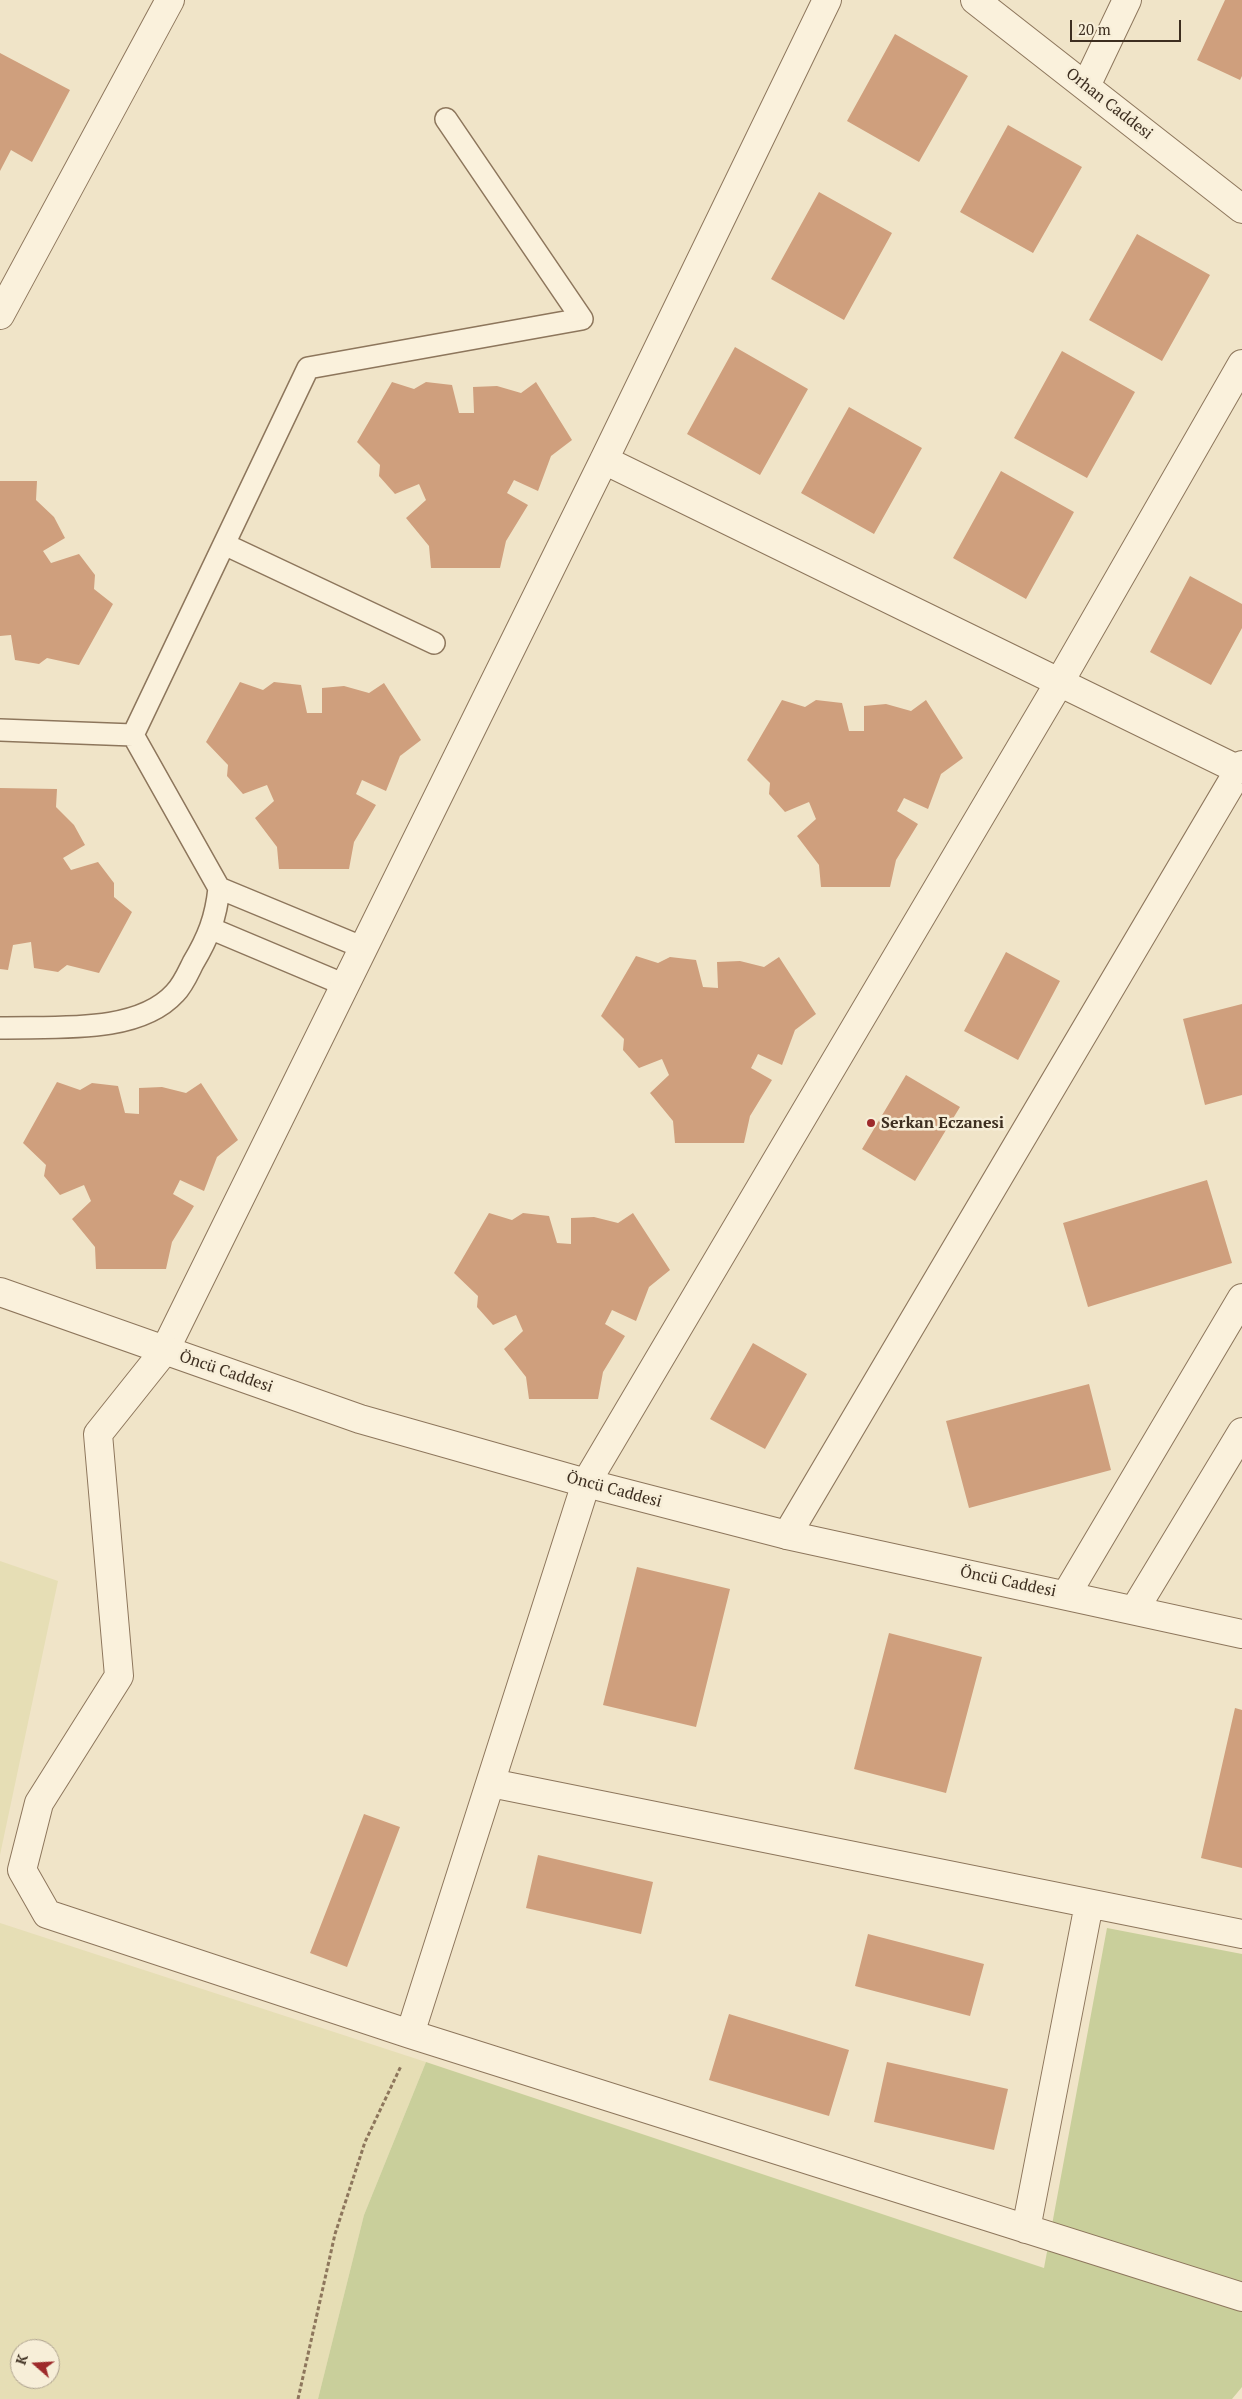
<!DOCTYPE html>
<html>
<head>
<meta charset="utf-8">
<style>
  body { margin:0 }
  #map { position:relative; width:1242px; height:2399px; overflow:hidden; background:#f0e4c8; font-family:"PT Serif",serif }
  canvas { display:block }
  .north { position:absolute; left:10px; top:2339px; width:50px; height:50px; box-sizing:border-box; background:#f7eed8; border:1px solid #ada18e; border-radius:50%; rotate:289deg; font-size:14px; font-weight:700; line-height:20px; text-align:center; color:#3d2e20 }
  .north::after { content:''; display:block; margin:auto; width:18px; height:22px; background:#9e2a2b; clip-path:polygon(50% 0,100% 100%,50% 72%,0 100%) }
  .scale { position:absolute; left:1070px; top:20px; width:111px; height:22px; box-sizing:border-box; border:2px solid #3d2e20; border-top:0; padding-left:6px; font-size:15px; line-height:18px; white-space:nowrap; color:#3d2e20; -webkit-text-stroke:4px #f7eed8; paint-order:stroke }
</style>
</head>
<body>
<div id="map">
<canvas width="1242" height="2399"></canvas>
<div class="north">K</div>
<div class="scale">20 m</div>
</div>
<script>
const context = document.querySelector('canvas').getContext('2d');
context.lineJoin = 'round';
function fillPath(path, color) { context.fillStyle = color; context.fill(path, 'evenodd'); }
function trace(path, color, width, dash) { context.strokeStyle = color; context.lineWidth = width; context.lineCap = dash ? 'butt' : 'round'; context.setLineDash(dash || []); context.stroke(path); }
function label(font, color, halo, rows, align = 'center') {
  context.font = font + ' "PT Serif",serif'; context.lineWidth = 5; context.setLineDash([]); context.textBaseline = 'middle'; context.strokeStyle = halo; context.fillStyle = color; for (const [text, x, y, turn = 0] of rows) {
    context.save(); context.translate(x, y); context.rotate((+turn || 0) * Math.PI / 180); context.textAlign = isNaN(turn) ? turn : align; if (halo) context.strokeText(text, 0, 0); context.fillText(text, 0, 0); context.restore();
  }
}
fillPath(new Path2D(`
  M0,1561L58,1581L0,1855Z
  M0,1923L426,2062L364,2215L318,2399H0ZM20,2349H50V2379H20Z`), '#e6deb5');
fillPath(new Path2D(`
  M1107,1928L1242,1954V2387L1232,2399H318L364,2215L426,2062L1044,2268Z`), '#c9cf9b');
fillPath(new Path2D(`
  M1225,0H1242V76L1240,80L1197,60Z
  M895,34L968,76L919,162L847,121Z
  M0,53L70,90L32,162L11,150L0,171Z
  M1008,125L1082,167L1033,253L960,212Z
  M819,192L892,233L844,320L771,279Z
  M1137,234L1210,275L1162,361L1089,320Z
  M735,347L808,389L760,475L687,434Z
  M1062,351L1135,392L1087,478L1014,438Z
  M392,382L414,389L426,382L452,385L459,413H474L473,387L497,386L521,393L536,382L572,440L551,456L538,491L514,480L507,493L528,505L506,541L500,568H431L429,546L406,518L426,500L419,484L395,494L379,476L380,465L357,442Z
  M849,407L922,448L874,534L801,493Z
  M1001,471L1074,512L1026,599L953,558Z
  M0,481H37L36,500L54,517L65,538L43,551L51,563L79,554L95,575L94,589L113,604L79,665L47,658L39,664L15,660L11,635L0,636Z
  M1190,576L1242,604V628L1211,685L1150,652Z
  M240,682L263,690L274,682L301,685L307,713H322V688L344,686L369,693L384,683L421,740L400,756L386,791L362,780L356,794L376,805L354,842L349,869H279L277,847L255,818L274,801L267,785L243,794L227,776L228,765L206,742Z
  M782,700L805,707L816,700L842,703L849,731H864V706L886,704L911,711L926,700L963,758L941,774L928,809L904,798L897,811L918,824L896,860L890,887H821L819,865L797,836L816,819L809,802L785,812L769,794L770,783L747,760Z
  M0,788L57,789L56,807L74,825L85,845L63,858L71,870L98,862L114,883V897L132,912L99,973L67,965L58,972L34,968L31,942L13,945L8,970L0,969Z
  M1006,952L1060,981L1018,1060L964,1031Z
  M636,956L658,963L670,957L696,960L703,987L718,988L717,962L740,961L764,967L779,957L816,1014L795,1030L782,1065L758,1054L751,1068L772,1080L750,1116L744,1143H675L673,1121L650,1093L669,1075L662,1059L639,1068L623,1050L624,1039L601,1016Z
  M1242,1004V1095L1205,1105L1183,1019Z
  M906,1075L960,1107L915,1181L862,1149Z
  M57,1082L80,1090L92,1083L118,1086L125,1113L139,1114V1088L162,1087L186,1093L201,1083L238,1140L217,1157L204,1191L180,1180L173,1194L194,1206L172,1242L166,1269H96L95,1247L72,1219L91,1201L84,1185L60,1195L44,1176L46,1165L23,1143Z
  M1207,1180L1232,1263L1088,1307L1063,1223Z
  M489,1213L512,1220L523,1213L549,1216L557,1243L571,1244V1218L594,1217L618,1223L633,1213L670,1270L649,1287L636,1321L612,1310L605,1324L625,1336L603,1372L598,1399H529L526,1377L504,1349L523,1331L516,1315L493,1325L477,1307L478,1296L454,1273Z
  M753,1343L807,1374L765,1449L710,1419Z
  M1089,1384L1111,1470L969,1508L946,1421Z
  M637,1567L730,1589L696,1727L603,1705Z
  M889,1633L982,1657L946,1793L854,1769Z
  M1235,1708L1242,1710V1868L1201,1858Z
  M364,1814L400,1827L347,1967L310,1953Z
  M538,1855L653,1882L641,1934L526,1908Z
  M868,1934L984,1964L970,2016L855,1986Z
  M729,2014L849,2050L829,2116L709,2080Z
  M887,2062L1008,2089L994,2150L874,2122Z`), '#cf9f7d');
const service = new Path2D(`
  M224,544L434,643
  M0,730L133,735
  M133,735L308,368L582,319L446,119
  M219,888L364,948
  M212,929L345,985
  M0,1028C53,1026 137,1035 175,993C183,985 188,973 193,963C208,938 216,918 219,888L133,735`);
const minor = new Path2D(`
  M827,0L604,460L165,1350L98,1434L119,1676L39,1803L22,1870L47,1914L410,2034L1242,2297
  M1086,86L1127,0
  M0,315L170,0
  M604,460L1239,770
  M787,1535L1242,765
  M1066,1595L1242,1298
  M1135,1609L1242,1432
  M491,1783L1242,1934
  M410,2034L586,1483L1059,683L1242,364
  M1026,2229L1089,1904`);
const tertiary = new Path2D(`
  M975,0L1242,209
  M0,1292L360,1419L586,1483L787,1535L1242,1634`);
trace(service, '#8d765c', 24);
trace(minor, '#8d765c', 30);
trace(tertiary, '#8d765c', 30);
trace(new Path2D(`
  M298,2399L335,2234L365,2142L401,2066`), '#8d765c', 3, [4, 2.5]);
trace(service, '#faf1dc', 21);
trace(minor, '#faf1dc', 28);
trace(tertiary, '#faf1dc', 28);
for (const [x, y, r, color] of [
  [871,1123,5,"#9e2a2b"]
]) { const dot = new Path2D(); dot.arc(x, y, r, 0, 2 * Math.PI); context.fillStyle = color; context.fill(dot); trace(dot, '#f7eed8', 2); }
label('16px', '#3d2e20', '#f7eed8', [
  ["Orhan Caddesi",1109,104,38],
  ["Öncü Caddesi",226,1372,19],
  ["Öncü Caddesi",614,1490,15],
  ["Öncü Caddesi",1008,1582,12]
]);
label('bold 16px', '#3d2e20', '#f7eed8', [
  ["Serkan Eczanesi",881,1123]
], 'left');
</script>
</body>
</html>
